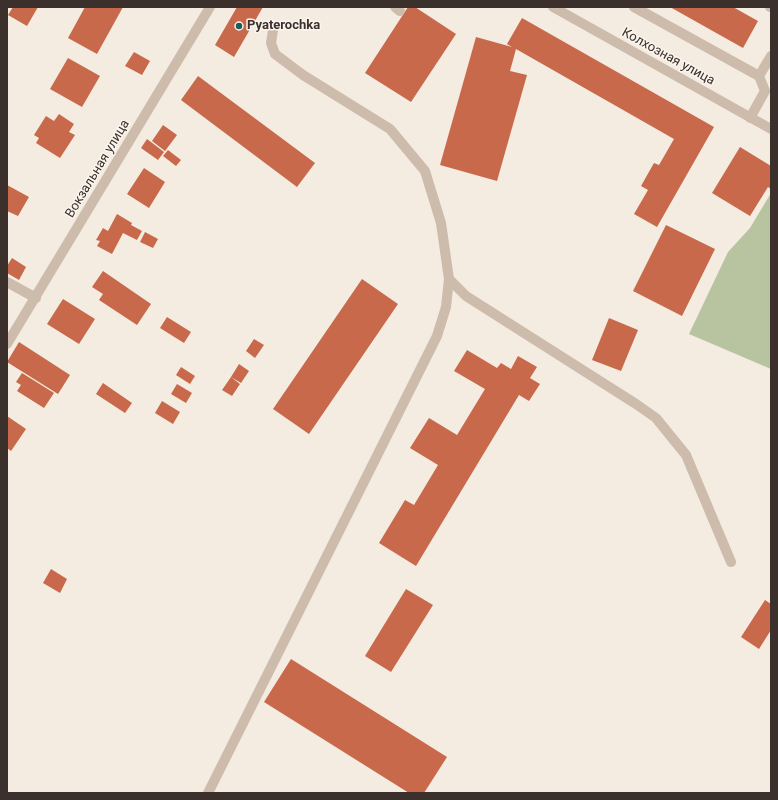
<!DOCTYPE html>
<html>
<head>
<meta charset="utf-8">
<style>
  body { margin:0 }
  #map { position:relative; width:778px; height:800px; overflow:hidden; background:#f4ebe1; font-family:Roboto,sans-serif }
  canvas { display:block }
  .frame { position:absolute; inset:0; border:8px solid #3b302b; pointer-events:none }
</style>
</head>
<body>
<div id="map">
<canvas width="778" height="800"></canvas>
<div class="frame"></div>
</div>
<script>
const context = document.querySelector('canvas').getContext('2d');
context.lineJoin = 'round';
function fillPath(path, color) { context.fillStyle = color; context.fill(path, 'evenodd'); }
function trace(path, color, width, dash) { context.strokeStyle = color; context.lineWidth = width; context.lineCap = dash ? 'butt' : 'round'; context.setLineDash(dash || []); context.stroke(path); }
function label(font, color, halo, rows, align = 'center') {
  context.font = font + ' Roboto,sans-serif'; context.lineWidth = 3; context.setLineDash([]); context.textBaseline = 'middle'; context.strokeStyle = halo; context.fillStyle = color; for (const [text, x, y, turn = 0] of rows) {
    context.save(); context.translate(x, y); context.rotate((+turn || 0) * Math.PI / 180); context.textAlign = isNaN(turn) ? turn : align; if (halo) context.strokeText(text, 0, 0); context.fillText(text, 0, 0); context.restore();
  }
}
fillPath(new Path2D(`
  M771,193V369L689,334L728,252L750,228Z`), '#b8c4a0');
fillPath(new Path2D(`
  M13,7H38L27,26L8,15Z
  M85,7H123L97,54L68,38Z
  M237,7H263L234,57L215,45Z
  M408,7H415L456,34L411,102L365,73Z
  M670,7H733L758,21L743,48Z
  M522,18L714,127L657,227L634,214L648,190L641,186L654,163L659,165L674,139L516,49L510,71L527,75L497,181L440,165L476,37L512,47L507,44Z
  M134,52L150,61L142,75L125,66Z
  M68,58L100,76L82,107L50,89Z
  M198,76L315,163L297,187L181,100Z
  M59,114L74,124L69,132L75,135L60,158L36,143L39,138L34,135L46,116L54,121Z
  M163,125L177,135L165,151L152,141Z
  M147,139L164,152L158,160L141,148Z
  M740,147L771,166V189L768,187L750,216L712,193Z
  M168,150L181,160L176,166L163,156Z
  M144,168L165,182L149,208L127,194Z
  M7,185L29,197L18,216L7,211Z
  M117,214L132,223L131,225L142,231L137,240L123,233L112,254L97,246L100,241L96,240L103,228L108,231Z
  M666,225L715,249L682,316L633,291Z
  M145,232L158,239L153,248L140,242Z
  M12,258L26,267L19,280L7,273V266Z
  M103,271L151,304L137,325L99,300L103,294L92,287Z
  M362,279L398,304L309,434L273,409Z
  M63,299L95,319L79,344L47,324Z
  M167,317L191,332L184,343L160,328Z
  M609,318L638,330L621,371L592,360Z
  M254,339L264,345L255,358L246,351Z
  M19,342L70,375L58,394L7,362Z
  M467,350L497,368L501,363L511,369L518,356L537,367L530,378L540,384L529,401L519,395L416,566L379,543L405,500L414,505L438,465L410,448L429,418L457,435L485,389L454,371Z
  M239,364L249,371L241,383L231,377Z
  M181,367L195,376L190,384L176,375Z
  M22,373L54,393L44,408L17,391L21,385L16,382Z
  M231,377L240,384L232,396L222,390Z
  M103,383L132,403L125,413L96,394Z
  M177,384L192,393L186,403L171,394Z
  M162,401L180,412L173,424L155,413Z
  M7,416L26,429L11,451L7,448Z
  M51,569L67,579L60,593L43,583Z
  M406,589L433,605L391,672L365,656Z
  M765,600L771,604V630L759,649L741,637Z
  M291,659L447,757L424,793H409L264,702Z`), '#c8694b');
trace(new Path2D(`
  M395,7L400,11
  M553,7L771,129
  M634,7L759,76L771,56
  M770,7H771
  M750,118L765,91L759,76
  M449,279L466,296L636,404L656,418L686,455L731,562
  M7,282L36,298
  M7,344L210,7
  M208,793L437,336L446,307L449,279L441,223L425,171L390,129L303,75L275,54L271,43L273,30`), '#cdbbac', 10);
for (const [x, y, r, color] of [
  [239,26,4,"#1f5a5e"]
]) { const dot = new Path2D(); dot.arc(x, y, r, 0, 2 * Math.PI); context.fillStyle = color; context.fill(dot); trace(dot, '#fbf5ee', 1.5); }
label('bold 13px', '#3b302b', '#fbf5ee', [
  ["Pyaterochka",247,26]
], 'left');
label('13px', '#3b302b', '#fbf5ee', [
  ["Колхозная улица",668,57,29],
  ["Вокзальная улица",98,169,-59]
]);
</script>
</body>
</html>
